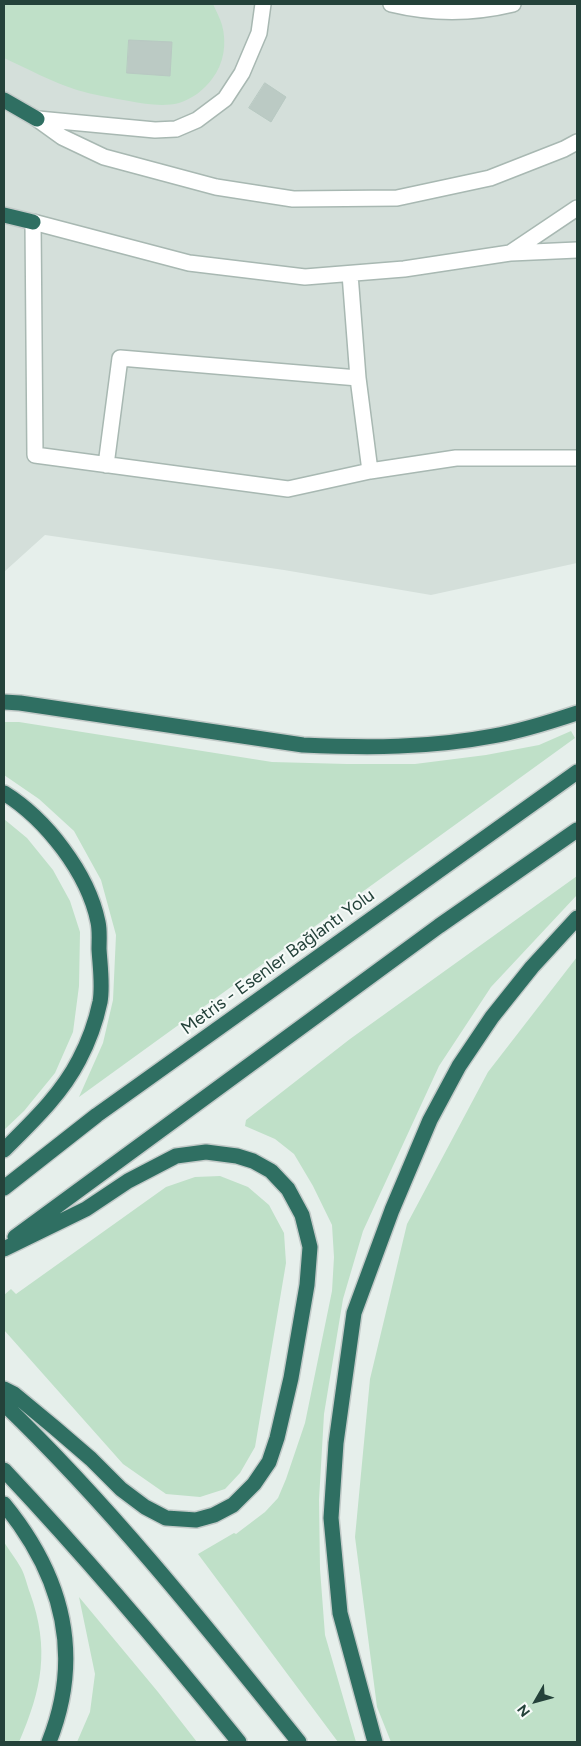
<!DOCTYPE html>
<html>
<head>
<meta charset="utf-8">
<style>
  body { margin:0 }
  #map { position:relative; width:581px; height:1746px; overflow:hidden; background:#e6efeb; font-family:Figtree,sans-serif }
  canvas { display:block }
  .frame { position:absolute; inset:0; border:5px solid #24423a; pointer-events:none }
  .north { position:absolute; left:511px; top:1676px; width:50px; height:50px; -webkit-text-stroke:4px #f7fbf9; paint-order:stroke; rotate:232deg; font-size:14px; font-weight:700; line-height:20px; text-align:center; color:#24423a }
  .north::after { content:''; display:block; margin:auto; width:18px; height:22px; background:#24423a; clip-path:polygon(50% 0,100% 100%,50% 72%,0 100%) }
</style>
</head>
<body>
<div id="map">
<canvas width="581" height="1746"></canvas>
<div class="frame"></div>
<div class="north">N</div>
</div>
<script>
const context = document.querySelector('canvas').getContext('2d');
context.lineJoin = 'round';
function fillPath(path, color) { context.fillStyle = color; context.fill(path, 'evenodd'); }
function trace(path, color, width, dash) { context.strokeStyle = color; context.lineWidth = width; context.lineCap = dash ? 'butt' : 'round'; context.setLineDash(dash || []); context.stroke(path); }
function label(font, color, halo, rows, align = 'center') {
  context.font = font + ' Figtree,sans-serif'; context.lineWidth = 4; context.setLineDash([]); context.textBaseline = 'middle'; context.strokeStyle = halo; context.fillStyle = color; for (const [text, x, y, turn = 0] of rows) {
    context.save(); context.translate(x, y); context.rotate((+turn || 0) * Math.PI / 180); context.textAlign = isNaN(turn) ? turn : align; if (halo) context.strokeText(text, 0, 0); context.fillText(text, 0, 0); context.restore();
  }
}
fillPath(new Path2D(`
  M4,4H577V563L431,595L284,570L45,535L4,572Z`), '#d4dfda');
fillPath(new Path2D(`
  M4,4H213C216,11 220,18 222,25C227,43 224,64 212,79C204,90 192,99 179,103C163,107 145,104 129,101C112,98 94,95 77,90C52,82 28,69 4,58Z
  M4,722H19L272,762L347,764H415L486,755L539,745L571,731L575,738L79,1097L103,1043L113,1000L116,935L101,880L74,831L39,799L4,775Z
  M4,819L27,838L53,870L70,901L80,932L79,986L73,1032L55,1073L24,1111L4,1130Z
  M577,876V895L491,987L439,1066L363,1231L343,1299L324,1414L319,1500L320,1569L325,1635L356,1742H338L198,1554L234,1533L236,1534L265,1512L278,1498L286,1479L305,1423L332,1291L334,1257L332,1225L313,1186L294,1154L275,1139L245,1126L246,1120L350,1039Z
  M577,957V1742H391L377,1707L355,1537L370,1379L407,1224L488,1072Z
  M220,1176L248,1187L269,1205L284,1233L286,1263L255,1447L240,1473L225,1489L200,1497L166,1494L123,1464L4,1330V1295L11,1289L16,1294L166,1187L195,1177Z
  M4,1542C9,1550 16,1559 21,1568C25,1575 27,1585 30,1593C50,1649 42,1689 19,1742H4Z
  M79,1597L158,1692L197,1742H77L90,1712L95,1674Z`), '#bfe0c8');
const building = new Path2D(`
  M129,40L172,42L170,76L127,73Z
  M265,83L286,97L271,122L249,108Z`);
fillPath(building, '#bbcac4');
trace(building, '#b8c9c2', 1);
const minor = new Path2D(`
  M391,4C432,14 472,14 513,4
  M37,119L62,137L104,157L216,187L293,199L397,198L490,178L564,149L577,142
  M38,119L155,130L176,129L197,120L225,99L242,73L259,33L263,4
  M577,208L510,253L404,269L305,277L189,263L33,222L35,455L288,489L370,471L456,458H577
  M511,253L577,250
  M350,274L358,378L370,471
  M106,465L120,358L358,378`);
const highway = new Path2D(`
  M4,100L37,119
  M4,215L33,222
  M4,702L20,703L303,745C367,748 430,748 493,736C522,731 550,722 577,713
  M4,793C46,819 88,873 98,922C100,931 99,940 99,949C100,966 103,986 100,1002C96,1021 88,1043 79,1060C61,1095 32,1122 4,1150
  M4,1188L97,1115L577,772
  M15,1237L439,926L577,830
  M4,1249L86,1209L128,1181L176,1156L206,1152L237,1156L253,1161L271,1171L288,1189L302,1215L310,1247L307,1285L291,1378L277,1438L269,1462L254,1484L233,1505L214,1515L196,1520L166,1518L145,1507L121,1489L91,1459L55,1428L14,1394L4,1389
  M4,1404C112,1508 205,1625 299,1742
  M4,1470C86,1557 164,1649 239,1742
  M4,1504C62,1575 84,1654 49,1742
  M375,1742L340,1613L331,1518L336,1443L354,1313L392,1210L430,1120L459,1066L492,1017L532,967L577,918`);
trace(minor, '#a8b8b2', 18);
trace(highway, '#c2cac8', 18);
trace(minor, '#fff', 15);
trace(highway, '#2f6f62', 15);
label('18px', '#24423a', '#f7fbf9', [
  ["Metris - Esenler Bağlantı Yolu",278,962,-36]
]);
</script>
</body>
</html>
